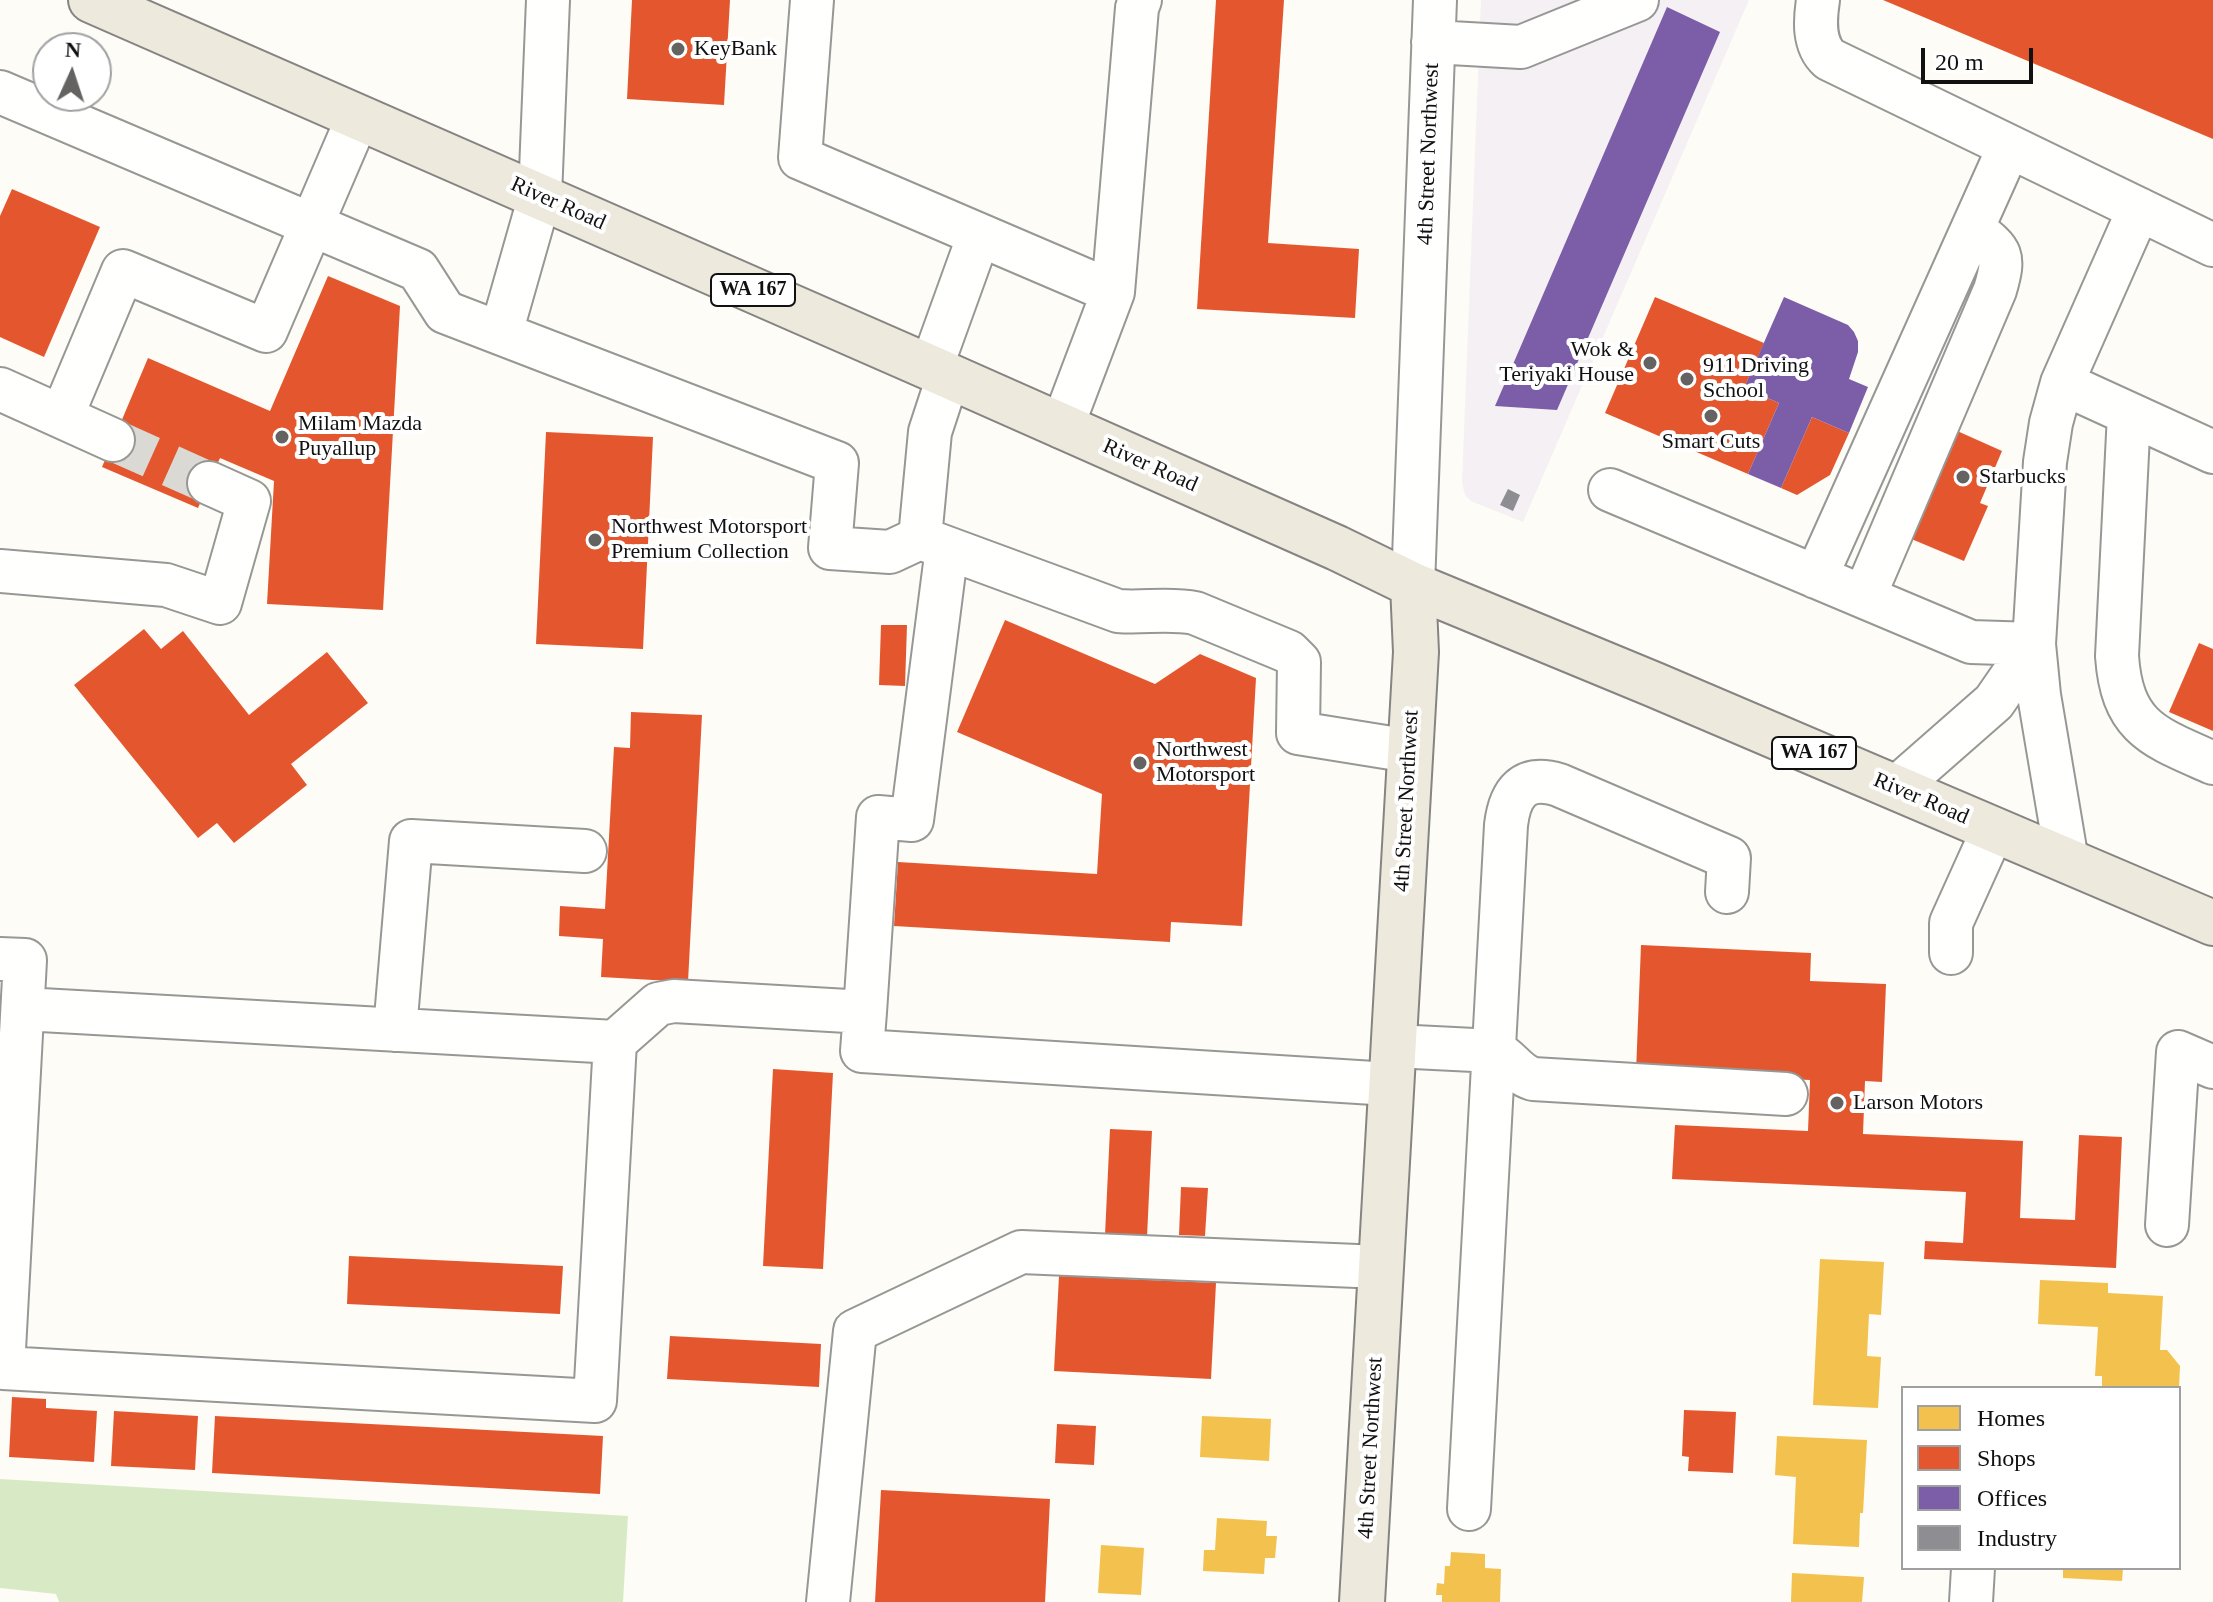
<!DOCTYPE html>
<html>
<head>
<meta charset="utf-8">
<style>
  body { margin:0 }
  #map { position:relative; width:2213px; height:1602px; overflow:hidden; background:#fdfcf7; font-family:Georgia,serif }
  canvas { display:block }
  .legend { position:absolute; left:1901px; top:1386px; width:280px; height:184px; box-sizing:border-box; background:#fff; border:2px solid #a0a0a0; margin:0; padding:10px 14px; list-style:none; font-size:24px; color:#111 }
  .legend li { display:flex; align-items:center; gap:16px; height:40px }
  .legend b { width:40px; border:2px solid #a0a0a0 }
  .north { position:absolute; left:32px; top:32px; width:80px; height:80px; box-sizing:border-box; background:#fff; border:2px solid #a0a0a0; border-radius:50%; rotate:3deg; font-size:22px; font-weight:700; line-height:32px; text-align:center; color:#111 }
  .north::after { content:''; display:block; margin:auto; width:28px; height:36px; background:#646362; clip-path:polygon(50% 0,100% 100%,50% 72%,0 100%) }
  .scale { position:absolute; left:1921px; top:48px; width:112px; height:36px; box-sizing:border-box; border:4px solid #111; border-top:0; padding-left:10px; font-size:24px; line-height:28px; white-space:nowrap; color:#111; -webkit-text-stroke:6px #fff; paint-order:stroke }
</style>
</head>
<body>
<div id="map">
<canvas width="2213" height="1602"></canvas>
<ul class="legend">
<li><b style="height:22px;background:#f2c14e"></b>Homes</li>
<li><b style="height:22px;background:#e4572e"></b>Shops</li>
<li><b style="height:22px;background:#7b5ea7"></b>Offices</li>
<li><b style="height:22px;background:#8d8d92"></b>Industry</li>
</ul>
<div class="north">N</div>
<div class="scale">20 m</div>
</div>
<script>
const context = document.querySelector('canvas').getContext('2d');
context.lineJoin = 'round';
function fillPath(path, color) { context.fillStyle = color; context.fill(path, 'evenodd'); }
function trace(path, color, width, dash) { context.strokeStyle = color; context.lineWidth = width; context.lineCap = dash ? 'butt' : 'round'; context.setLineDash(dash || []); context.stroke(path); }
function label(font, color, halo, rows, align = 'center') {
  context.font = font + ' Georgia,serif'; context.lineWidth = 8; context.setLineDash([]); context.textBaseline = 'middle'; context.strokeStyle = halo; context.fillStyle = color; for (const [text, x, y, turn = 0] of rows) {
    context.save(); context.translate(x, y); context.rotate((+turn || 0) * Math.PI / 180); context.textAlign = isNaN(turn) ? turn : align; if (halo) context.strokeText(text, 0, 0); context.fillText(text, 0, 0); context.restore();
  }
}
fillPath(new Path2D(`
  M1481,0H1749L1523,522L1471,501L1465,495L1462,483Z`), '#f5f0f3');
fillPath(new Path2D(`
  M0,1479L628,1516L623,1602H59L56,1594L0,1588Z`), '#d8eac5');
fillPath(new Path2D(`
  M1820,1259L1884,1262L1881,1315L1869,1314L1867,1356L1881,1357L1878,1408L1813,1405Z
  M2040,1280L2108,1283V1293L2163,1296L2160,1350H2167L2180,1366L2179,1388H2102V1376H2095L2098,1327L2038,1324Z
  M1202,1416L1271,1419L1269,1461L1200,1457Z
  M1777,1436L1867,1440L1863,1513H1860L1859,1547L1793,1544L1796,1477L1775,1475Z
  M1217,1518L1267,1521L1266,1536H1277L1275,1558H1265L1264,1574L1203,1571L1204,1550H1215Z
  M1101,1545L1144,1548L1141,1595L1098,1593Z
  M1451,1552L1485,1554V1568L1501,1569L1500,1602H1442V1595H1436L1437,1583L1444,1584L1445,1566H1450Z
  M2063,1568H2123L2122,1581L2063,1578Z
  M1792,1573L1864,1577L1862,1602H1791Z`), '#f2c14e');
fillPath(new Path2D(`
  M632,0H730L724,105L627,99Z
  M1216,0H1284L1268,243L1359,249L1355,318L1197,309Z
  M1883,0H2213V139Z
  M12,189L100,227L44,357L0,337V216Z
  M328,276L400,306L383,610L267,604L274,481L220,458L198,508L102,467L148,358L270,411Z
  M1655,297L1764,343L1744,388L1779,403L1748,474L1605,413Z
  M1812,417L1849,433L1830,475L1797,495L1781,488Z
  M1955,430L2002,451L1980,503L1988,506L1964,561L1909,538Z
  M546,432L653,437L643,649L536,644Z
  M1005,620L1155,684L1200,654L1256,678L1242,926L1171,922L1170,942L894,926L898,862L1097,874L1102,794L957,732Z
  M881,625H907L905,686L879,685Z
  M144,629L161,649L183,631L249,715L327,652L368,703L291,764L307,785L234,843L217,823L198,838L74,685Z
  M2199,643L2213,649V731L2169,712Z
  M631,712L702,715L688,982L601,977L603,939L559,936L560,906L605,909L614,747L630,748Z
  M1641,945L1811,953L1810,981L1886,984L1882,1082L1865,1081L1863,1134L2023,1141L2020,1218L2075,1220L2079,1135L2122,1137L2116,1268L1924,1259L1925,1241L1963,1243L1966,1192L1672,1179L1675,1125L1808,1131L1810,1080L1636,1072Z
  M773,1069L833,1073L823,1269L763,1266Z
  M1110,1129L1152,1131L1147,1237L1105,1235Z
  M1181,1187L1208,1188L1205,1236L1179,1235Z
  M349,1256L563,1266L560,1314L347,1304Z
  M1059,1276L1216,1283L1211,1379L1054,1371Z
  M670,1336L821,1344L819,1387L667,1379Z
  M12,1397L46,1399V1408L97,1411L94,1462L9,1457Z
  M1684,1410L1736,1412L1733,1473L1688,1471L1689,1457L1682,1456Z
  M114,1411L198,1416L195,1470L111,1466Z
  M215,1416L603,1436L600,1494L212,1473Z
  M1057,1424L1096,1426L1094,1465L1055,1463Z
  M881,1490L1050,1499L1045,1602H875Z`), '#e4572e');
fillPath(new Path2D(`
  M1667,7L1720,32L1557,410L1495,406Z
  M1784,297L1848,325L1854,332L1858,341V352L1849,379L1868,387L1849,433L1812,417L1781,488L1748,474L1779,403L1744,388Z`), '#7b5ea7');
fillPath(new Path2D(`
  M1508,489L1520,495L1513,511L1500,505Z`), '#8d8d92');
trace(new Path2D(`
  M113,440L209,483`), '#dad9d4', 42, [42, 21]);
const minor = new Path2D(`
  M812,0L800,158L1113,292
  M1818,0C1815,20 1813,44 1829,59L2213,245
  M1433,42L1521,47L1637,0
  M0,92L418,270L445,312L837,463L830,548L890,552L920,538
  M501,333L540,196L548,0
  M931,368L979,235
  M948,377L930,432L920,538L1118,611C1143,613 1170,608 1195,613L1289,652L1299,662L1298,733L1410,751
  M2062,383L2213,452
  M0,389L113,440
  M2129,414L2117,656C2122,728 2154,737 2213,763
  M62,416L123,271L266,331L358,117
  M1062,427L1113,292L1137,8L1140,0
  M1610,490L1971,642L2034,644
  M0,571L166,585L220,603L249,501L209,483
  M1816,577L2009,147
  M1413,585L1435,0
  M1864,597L1995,290C2006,253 2001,251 1973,229
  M1896,788L1994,702L2034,644
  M2067,861L2039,695L2034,644L2045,462L2051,423L2062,383L2139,209
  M1951,953V923L1993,830
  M0,959L25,960L3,1368L595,1401L615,1042L23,1009
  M865,1012L862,1051L1390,1084
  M395,1030L411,841L585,851
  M615,1042L658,1004L674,1001L865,1012L878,817L912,820L947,548
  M1394,1046L1494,1051C1510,1058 1516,1074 1533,1079L1786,1094
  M2167,1225L2178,1052L2213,1067
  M1469,1509L1506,825C1510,793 1523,774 1559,785L1729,858L1727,892
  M828,1602L855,1331L1021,1252L1381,1267
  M1971,1602L1973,1568`);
const major = new Path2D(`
  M91,0L931,368L1337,548L1413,585L1655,685L2213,923
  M1362,1602L1416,652L1413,585`);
trace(minor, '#979795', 46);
trace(major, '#858482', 48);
trace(minor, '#fffffe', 42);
trace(major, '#ede9dc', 44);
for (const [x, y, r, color] of [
  [678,49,8,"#646362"],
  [1650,363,8,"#646362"],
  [1687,379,8,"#646362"],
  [1711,416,8,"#646362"],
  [282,437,8,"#646362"],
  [1963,477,8,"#646362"],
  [595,540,8,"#646362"],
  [1140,763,8,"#646362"],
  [1837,1103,8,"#646362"]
]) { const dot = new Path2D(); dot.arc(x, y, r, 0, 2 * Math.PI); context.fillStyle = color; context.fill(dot); trace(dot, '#fff', 3); }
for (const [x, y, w] of [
  [753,290,84],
  [1814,753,84]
]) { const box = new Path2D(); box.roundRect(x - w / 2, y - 16, w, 32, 6); context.fillStyle = '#fff'; context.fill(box); trace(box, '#111', 2); }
label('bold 20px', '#111', null, [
  ["WA 167",753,290],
  ["WA 167",1814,753]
]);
label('22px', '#111', '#fff', [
  ["KeyBank",694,49],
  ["Wok &",1634,350,"right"],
  ["Teriyaki House",1634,375,"right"],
  ["911 Driving",1703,366],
  ["School",1703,391],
  ["Milam Mazda",298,424],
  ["Puyallup",298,449],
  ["Smart Cuts",1711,442,"center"],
  ["Starbucks",1979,477],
  ["Northwest Motorsport",611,527],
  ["Premium Collection",611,552],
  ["Northwest",1156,750],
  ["Motorsport",1156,775],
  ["Larson Motors",1853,1103]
], 'left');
label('22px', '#111', '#fff', [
  ["4th Street Northwest",1429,154,-88],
  ["River Road",558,204,24],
  ["River Road",1150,466,24],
  ["River Road",1921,799,23],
  ["4th Street Northwest",1407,801,-87],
  ["4th Street Northwest",1371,1448,-87]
]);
</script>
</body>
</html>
